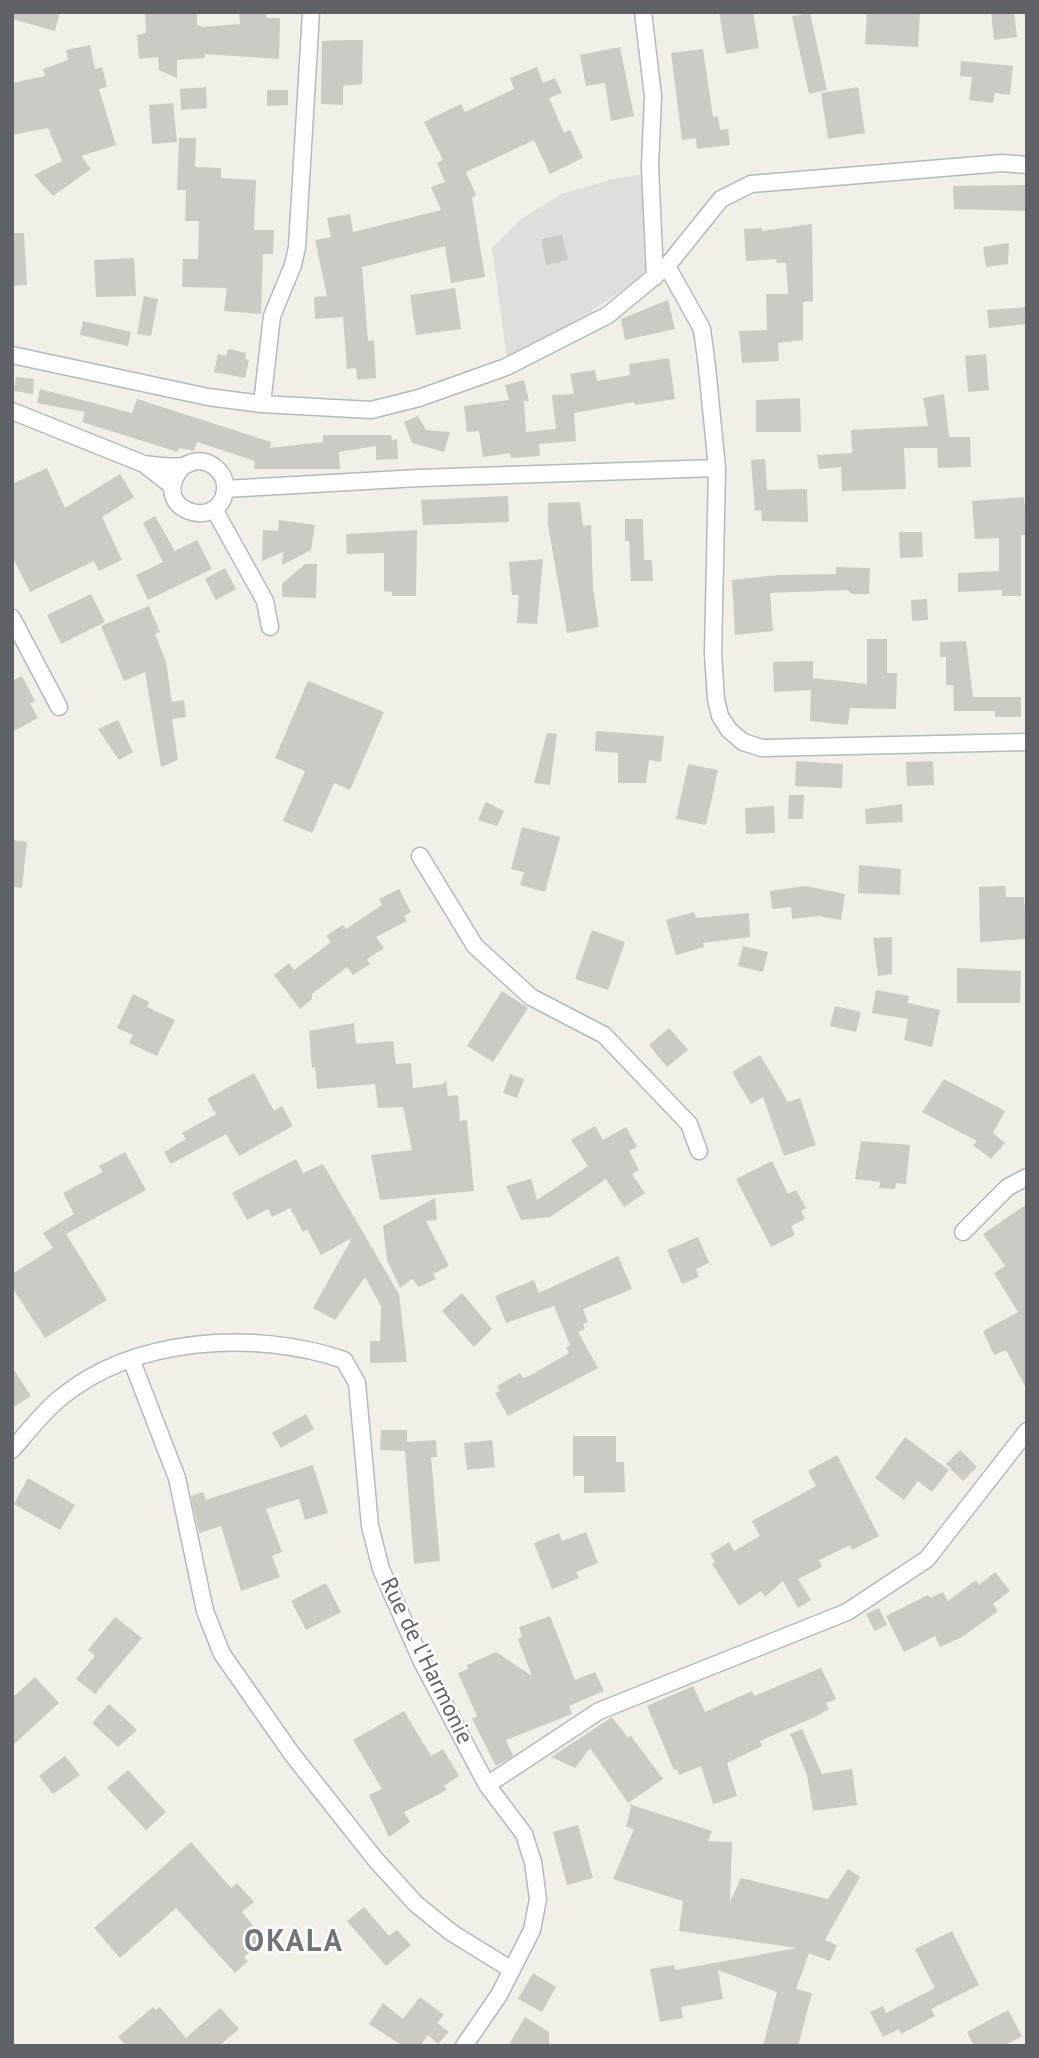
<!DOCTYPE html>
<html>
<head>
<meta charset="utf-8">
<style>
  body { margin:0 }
  #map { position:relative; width:1039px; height:2058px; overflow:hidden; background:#f1efe8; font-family:"PT Sans",sans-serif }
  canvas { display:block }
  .frame { position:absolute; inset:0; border:14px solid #5f6368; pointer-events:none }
</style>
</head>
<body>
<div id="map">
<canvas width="1039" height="2058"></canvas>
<div class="frame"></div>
</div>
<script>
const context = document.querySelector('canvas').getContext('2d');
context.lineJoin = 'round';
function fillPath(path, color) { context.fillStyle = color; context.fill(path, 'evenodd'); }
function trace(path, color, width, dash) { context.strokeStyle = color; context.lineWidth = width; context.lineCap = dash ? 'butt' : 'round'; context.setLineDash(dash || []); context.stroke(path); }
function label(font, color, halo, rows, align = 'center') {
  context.font = font + ' "PT Sans",sans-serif'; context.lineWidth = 5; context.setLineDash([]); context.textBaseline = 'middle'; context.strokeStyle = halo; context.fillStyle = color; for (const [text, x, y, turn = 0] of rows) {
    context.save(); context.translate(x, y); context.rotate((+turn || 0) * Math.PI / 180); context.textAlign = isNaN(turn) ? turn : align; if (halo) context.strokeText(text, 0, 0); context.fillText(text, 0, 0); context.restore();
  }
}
fillPath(new Path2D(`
  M643,174L645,275L584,316L507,359L492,248L521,219L562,194L613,179Z`), '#e0deda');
fillPath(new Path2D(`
  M12,12H60L55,31L12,19Z
  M145,12H197V25L203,27L240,24L239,12H266L267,18H280L279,59L205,54V58L177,60V78L159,70L158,57L139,59L137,35L146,33Z
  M719,12H753L759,48L726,54Z
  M867,12H920L918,47L865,44Z
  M991,12H1014L1017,37L994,40Z
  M810,13L827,90L809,94L792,16Z
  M348,40H363L362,84L343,86V105L321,104L322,41Z
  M90,45L95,69L102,67L107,87L99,89L116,145L81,156L91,169L53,196L34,175L62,161L48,128L12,135V83L45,76L43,69L68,60L66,50Z
  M620,47L634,116L611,121L605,83L586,86L580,55Z
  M703,49L713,117L718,116L720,130L728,129L730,145L697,149L696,138L682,140L671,53Z
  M961,61L1013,66L1010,95L995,93L993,103L969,100L972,77L960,76Z
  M537,67L543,83L555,78L562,93L549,98L564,133L570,130L583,158L550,174L534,140L466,172L476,195L472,197L485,277L451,283L445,246L362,267L368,341L374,340L376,378L357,380L356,368L347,369L343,317L315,319L314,297L327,296L315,240L331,237L327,218L350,214L353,232L441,210L431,187L445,182L437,163L443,160L424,122L461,104L465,112L514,89L510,78Z
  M206,87L207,108L181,110L180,89Z
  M858,87L865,133L828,139L821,93Z
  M267,90H288V105L267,106Z
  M173,103L177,142L152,144L149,105Z
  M179,138H196L195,167L221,168V178L256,180L254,230H274L273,254H263L261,314L224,311L227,288L182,287L183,259H198L199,221H185L186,190H177Z
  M1027,185V211L954,209L953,186Z
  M812,224L813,301L803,302V340L778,343L779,361L742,363L739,331L767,330L766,294H788L786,263H777L776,259L746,261L744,229L762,228V231Z
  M12,233H24L27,285L12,286Z
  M562,235L568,260L546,265L541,239Z
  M1009,243L1008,264L986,267L983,247Z
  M134,258L136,296L96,297L94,260Z
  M455,288L461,329L416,335L410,295Z
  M144,296L158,299L151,336L137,334Z
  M668,300L675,329L625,340L621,319Z
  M1027,307V324L989,328L987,310Z
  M83,321L131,332L128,346L80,335Z
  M228,349L246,353L245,359L249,360L245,378L214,372L218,354L226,356Z
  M986,354L989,390L968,392L965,356Z
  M669,358L675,399L635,405L634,402L574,413L576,441L539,444L540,456L511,458L510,453L483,457L479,431L467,432L464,406L509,400L505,385L524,380L529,401H524L526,432L556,429L552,395L574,394L570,374L595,370L597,381L630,375L629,364Z
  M16,377L34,379L33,394L14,391Z
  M40,389L132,413L137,399L271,442L270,448L323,442V435H391L392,440L397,439L398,459L376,460V446L339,452L340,469H254L255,461L197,442L194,451L179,448L178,452L82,422L85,412L37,403Z
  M944,394L949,437H970L971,467L938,468L937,448H904L906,489L842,491L841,467L819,469L817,455L852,453L851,430L928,426L923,398Z
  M800,398L801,432H756V400Z
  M418,416L426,430L450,432L444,452L412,443L404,422Z
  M765,459L767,490L807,489L808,522L762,521L761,510L755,511L751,460Z
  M47,468L65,508L120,474L134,497L102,517L122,560L99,571L94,561L30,592L12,556V484Z
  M508,496L509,522L423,525L421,500Z
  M1024,497L1027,535H1021V596H1002V590L958,592V573L999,571V538L975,539L972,501Z
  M580,502L583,526L591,525L593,589L599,627L567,633L548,525V503Z
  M155,516L175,551L197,540L212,569L148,600L136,575L163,562L143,523Z
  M625,519H643L644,560H652L653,581H631L629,541H625Z
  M279,520L315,525L311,550L282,565L283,552L262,561L263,530L278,531Z
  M417,530L416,596H392V592L384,591V553L347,554L346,534Z
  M899,532H922L923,557L900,558Z
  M543,559L537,624L517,623L519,595H512L509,562Z
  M305,564H317L316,598L282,597V584Z
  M836,567L870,568L869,594H852L848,590L770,593L773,631L735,635L732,580L778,575L836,574Z
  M225,568L236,589L216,600L205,579Z
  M91,594L105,622L61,644L47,615Z
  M927,599L928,620L912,621L911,600Z
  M149,606L160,632L155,634L166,662L172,702L184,700L186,717L172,719L178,760L161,767L145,672L124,681L101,626Z
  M867,639H887V673H897L896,709L850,708L848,725L810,721L811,690L774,692L773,662L813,661V678L867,684Z
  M966,641L973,697H1021V717H995V711H954L953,685H946V657H940V642Z
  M22,676L35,701L30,703L38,718L12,732V681Z
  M308,681L384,712L350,790L334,783L312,833L283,821L305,771L275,758Z
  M118,720L133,752L119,760L98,729Z
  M596,731L664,736L661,762L649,760L646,783H618V753L595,751Z
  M547,733L557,734L550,785L534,783Z
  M796,761L843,764L842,788L795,786Z
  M933,761L934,785L907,786L906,762Z
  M688,764L718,770L706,825L676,819Z
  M789,795H804L803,819H788Z
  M486,802L504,811L497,826L478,820Z
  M902,804L903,822L866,824L865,809Z
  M774,806L775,833L746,834L745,808Z
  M522,827L560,837L545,892L520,885L524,872L511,869Z
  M12,840L27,842L22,888L12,887Z
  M859,865L901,869L900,895L858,893Z
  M805,886L845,894L841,920L818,916L792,919L791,907L772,909L770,891Z
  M1005,886L1006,897H1024L1027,939L980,942L979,887Z
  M399,889L411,912L404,916L407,921L376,937L384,948L367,959L370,964L353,975L347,967L312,994V999L300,1009L274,975L289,963L294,970L331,942L326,936L343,925L346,929L382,905L379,899Z
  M694,912L696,918L749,913L750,937L703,943L704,947L676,955L666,920Z
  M592,930L625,942L608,990L575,979Z
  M892,937V974L878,976L873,938Z
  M743,946L768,952L763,972L738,966Z
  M957,968L1021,971L1020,1003H957Z
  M876,990L909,996L908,1003L940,1010L932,1047L904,1040L908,1019L872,1013Z
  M502,991L528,1008L493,1062L467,1046Z
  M133,994L149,1002L147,1007L175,1020L157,1056L129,1043L133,1035L117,1028Z
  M835,1006L861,1012L856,1032L830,1026Z
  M354,1023L356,1044L393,1041L396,1064L411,1063L413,1088L443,1084L446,1080L448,1096L458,1095L460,1121L467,1120L474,1191L380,1200L371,1155L412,1150L403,1107L378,1108L375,1084L317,1089L315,1067L312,1068L309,1031Z
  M669,1028L688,1050L667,1067L649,1045Z
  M760,1055L788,1102L800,1098L816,1145L784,1156L763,1097L751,1104L732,1072Z
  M254,1073L274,1111L282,1106L293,1126L239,1156L226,1134L171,1164L164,1152L186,1139L182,1133L216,1114L207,1099Z
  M510,1074L524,1079L517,1098L503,1093Z
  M944,1079L1005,1111L993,1133L1005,1143L991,1159L973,1145L977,1141L922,1112Z
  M595,1126L603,1140L626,1127L637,1147L629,1151L639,1170L632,1174L645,1193L624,1207L606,1179L550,1217L521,1220L506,1186L531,1179L537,1200L588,1166L571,1140Z
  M861,1141L910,1145L906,1184L896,1183L895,1189L879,1188L880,1182L855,1179Z
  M125,1152L146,1190L66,1234L107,1300L45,1338L12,1287V1274L53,1248L43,1233L74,1214L63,1193L103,1172L99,1166Z
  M296,1159L303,1173L323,1164L399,1294L407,1362L370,1363V1341H380L381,1306L365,1277L335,1320L313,1308L352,1238L321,1255L307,1229L303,1232L290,1208L272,1217L268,1209L247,1220L232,1193Z
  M772,1161L788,1194L796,1190L806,1208L801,1211L805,1219L791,1226L795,1235L771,1247L736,1179Z
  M435,1198L437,1220L426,1221L449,1266L433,1274L436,1279L419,1287L412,1279L400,1288L387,1260L383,1226Z
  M1027,1204V1390L1006,1350L994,1355L983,1331L1018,1312L994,1273L1005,1266L983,1234Z
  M698,1237L709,1263L696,1269L699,1277L682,1284L667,1250Z
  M618,1256L632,1289L583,1309L588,1322L583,1324L585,1329L578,1332L598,1368L508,1416L495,1393L500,1391L497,1386L520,1373L523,1378L529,1376L569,1353L566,1348L570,1345L554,1306L506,1323L495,1296L534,1280L539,1293Z
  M462,1293L492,1329L474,1347L442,1311Z
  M12,1367L31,1396L12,1408Z
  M306,1414L314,1429L281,1448L272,1433Z
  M381,1430H407V1442L436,1440L437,1457H431L440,1561L414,1564L405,1451L380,1450Z
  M573,1436H616V1462H624L625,1492L584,1493V1476H573Z
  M905,1437L949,1470L932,1492L918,1481L904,1500L875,1478Z
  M492,1440L495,1467L467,1470L464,1443Z
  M960,1450L977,1467L963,1481L946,1464Z
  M837,1455L879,1536L852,1550L850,1545L819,1560L822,1567L798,1579L811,1600L798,1608L783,1581L765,1597L761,1591L739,1606L712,1564L715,1562L710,1554L729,1542L734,1551L760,1536L752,1521L816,1486L808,1471Z
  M313,1465L328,1513L305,1520L299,1499L266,1509L282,1552L272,1556L280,1577L241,1591L221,1526L199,1533L191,1496L203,1492L206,1500Z
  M28,1478L75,1505L60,1530L14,1504Z
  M586,1532L598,1563L576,1572L579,1578L552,1589L534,1543L559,1533L562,1541Z
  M995,1572L1010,1591L993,1604L998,1611L962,1637L940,1647L935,1636L904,1652L886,1616L928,1595L930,1598L943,1592L948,1601L976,1580L979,1585Z
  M326,1583L341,1612L306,1630L291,1601Z
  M879,1608L887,1625L874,1631L866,1614Z
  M550,1616L575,1680L595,1672L604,1691L569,1706L572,1714L506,1740L513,1756L496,1766L472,1719L477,1716L458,1673L468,1669L467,1665L496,1652L532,1676L518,1639L522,1637L519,1627Z
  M115,1617L142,1638L95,1694L76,1679L95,1656L88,1650Z
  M821,1668L836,1699L826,1703L829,1709L817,1716L760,1741L762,1746L727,1763L737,1796L713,1804L701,1766L679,1775L677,1769L674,1770L647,1706L693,1686L705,1712L752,1691L754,1696Z
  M35,1677L59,1703L12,1746V1698Z
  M109,1704L137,1730L118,1747L92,1723Z
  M404,1711L431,1756L443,1749L459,1776L444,1786L447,1790L404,1812L410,1822L389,1837L369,1795L382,1789L353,1740Z
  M612,1717L628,1738L631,1736L663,1779L628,1803L590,1748L575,1768L551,1757Z
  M802,1729L822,1774L852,1769L857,1805L813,1811L807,1775L790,1734Z
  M65,1756L80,1775L53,1794L39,1776Z
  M128,1770L166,1812L146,1830L107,1788Z
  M629,1804L712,1831L708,1841L732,1842L730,1902L741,1878L828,1899L848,1869L860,1877L825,1940L837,1945L830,1961L809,1953L796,1989L812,1993L798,2046H763L777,1992L718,1970L723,1999L681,2007L683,2018L660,2022L650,1969L674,1965L675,1970L797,1948L679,1931L683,1901L613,1879L634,1829L626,1827L631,1807Z
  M578,1825L593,1878L567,1885L553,1832Z
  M191,1842L231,1888L237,1883L254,1902L242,1912L265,1940L244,1957L248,1961L235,1973L176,1908L120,1958L94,1928Z
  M364,1907L389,1936L397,1930L411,1945L386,1966L347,1921Z
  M952,1931L979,1985L931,2009L935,2016L901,2034L899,2029L883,2037L870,2012L883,2006L886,2013L935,1988L915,1949Z
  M533,1973L556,1987L542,2012L518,1999Z
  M420,1997L444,2015L437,2023L449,2032L438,2044L428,2035L420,2046H403L369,2024L383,2003L403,2019Z
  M153,2007L156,2010L160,2007L186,2038L220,2008L239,2029L219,2046H126L118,2037Z
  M1008,2010L1022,2036L1004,2046H974L967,2032Z
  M525,2017L549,2032V2046H508Z`), '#cccac5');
const minor = new Path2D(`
  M643,12L653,96L650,166L655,277
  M667,266L702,329L707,367L717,468L713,654L716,699L720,716L729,730L743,742L762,748L1027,742
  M12,355L208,397L262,404L371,410L419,398L506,367L608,315L667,266L721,199L751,184L1002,163L1027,165
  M262,404L272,316L293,265L297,247L311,12
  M12,411L144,464L172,486
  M144,464C156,465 171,468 183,466C186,465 189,463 193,462C210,458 227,473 225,490C220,534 145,509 183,466
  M225,489L419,478L717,468
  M214,509L265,601L270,627
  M12,618L59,707
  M420,856L475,946L531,997L604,1035L689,1124L699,1151
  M963,1232L1008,1187L1027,1177
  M131,1359L177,1478L205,1611L222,1654L292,1754L375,1859L416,1904L452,1933L512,1970
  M12,1450C27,1433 42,1413 59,1399C134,1336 256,1330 344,1360L357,1383L370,1526L381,1569L421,1660L487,1785L524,1834L533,1862L538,1899L532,1930L499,1995L464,2046
  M487,1785L599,1711L847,1612L927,1559L1027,1431`);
trace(minor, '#b5b8bc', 19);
trace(minor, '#fff', 16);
label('23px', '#5f6368', '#fff', [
  ["Rue de l'Harmonie",426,1661,64]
]);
context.letterSpacing = '2px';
label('bold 30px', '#70757a', '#fff', [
  ["OKALA",294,1942]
]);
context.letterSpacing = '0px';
</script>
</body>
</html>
